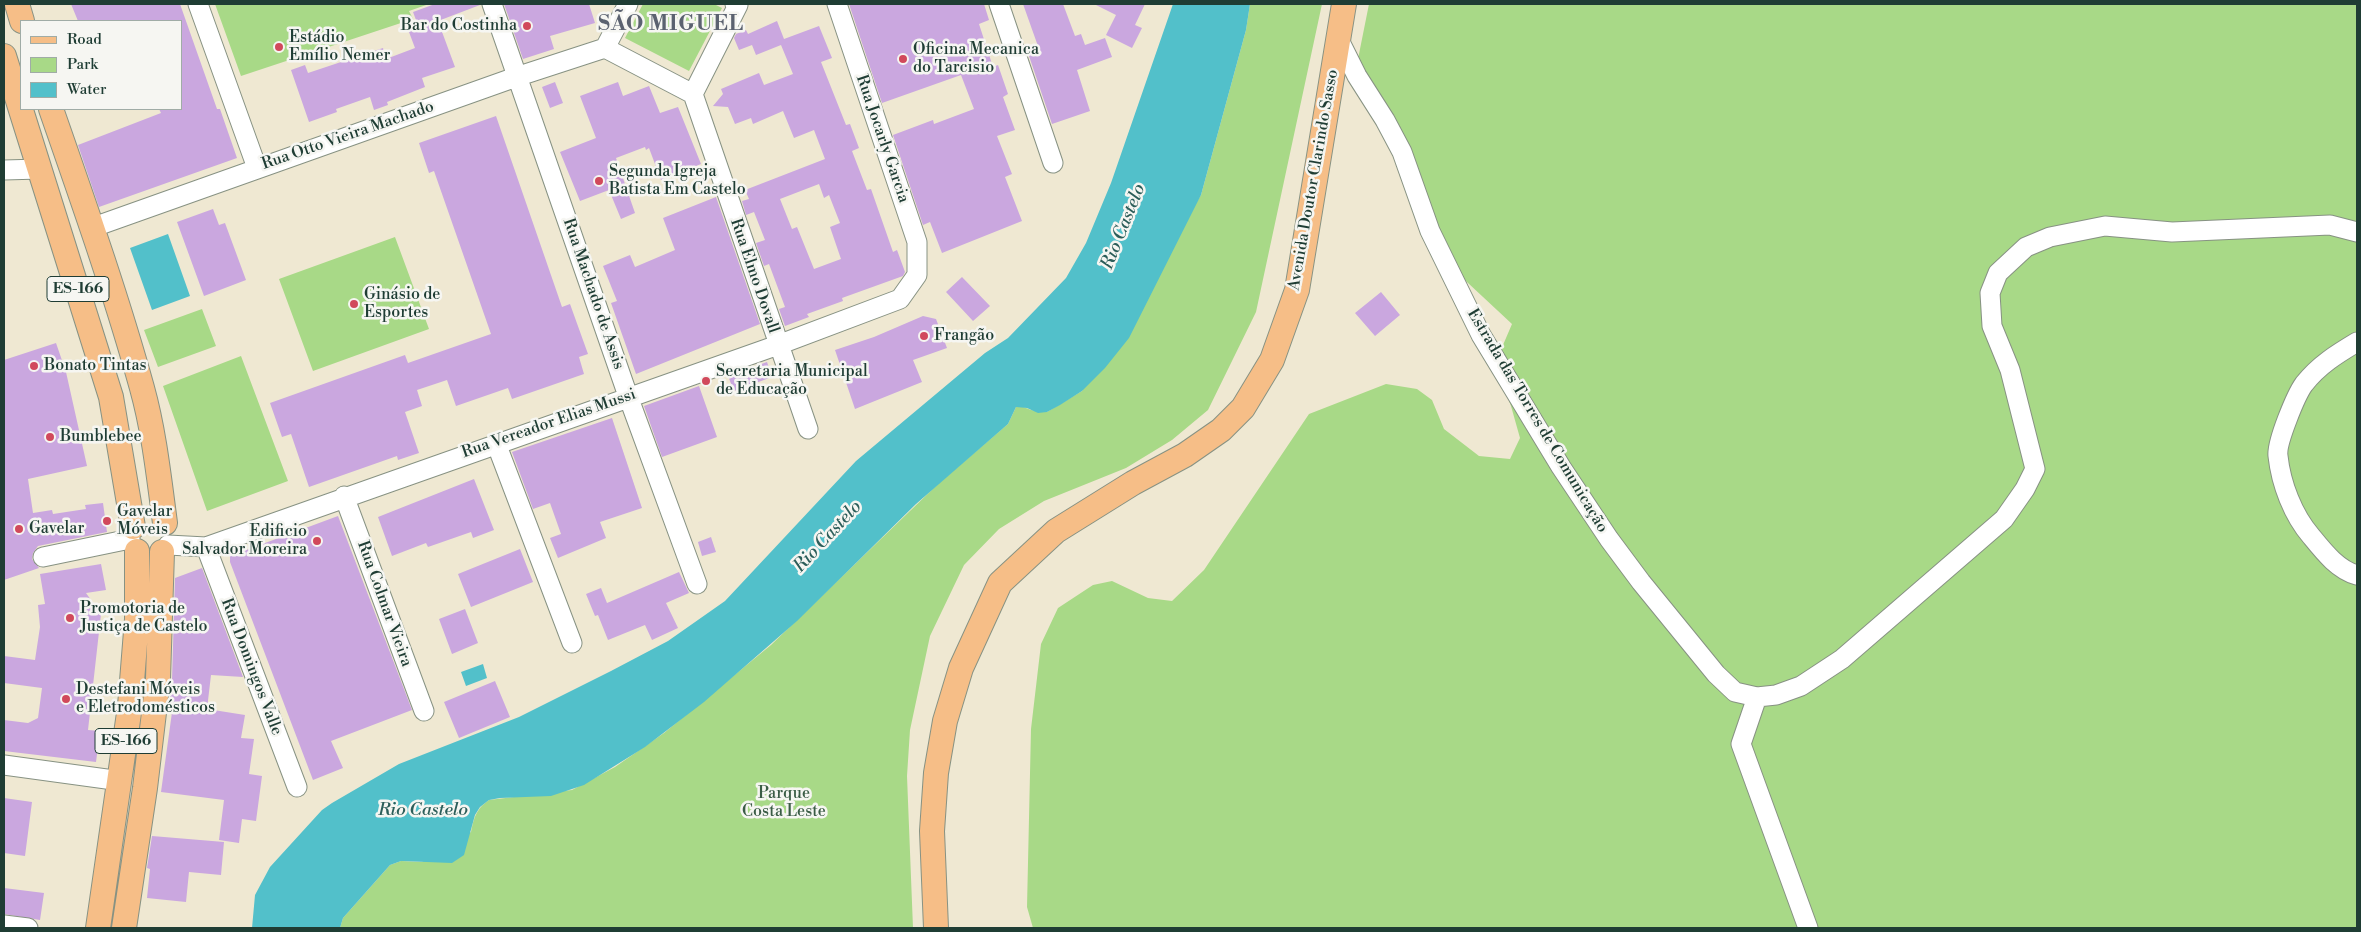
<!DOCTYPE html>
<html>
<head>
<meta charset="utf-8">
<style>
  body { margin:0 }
  #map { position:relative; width:2361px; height:932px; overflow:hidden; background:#efe8d2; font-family:"Libre Bodoni",serif }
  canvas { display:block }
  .frame { position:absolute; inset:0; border:5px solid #1f3d34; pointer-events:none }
  .legend { position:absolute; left:20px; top:20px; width:162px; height:90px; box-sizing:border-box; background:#f6f6f2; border:1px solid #a0aca6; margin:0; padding:6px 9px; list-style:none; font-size:15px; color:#1f3d34 }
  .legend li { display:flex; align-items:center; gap:10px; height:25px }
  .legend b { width:25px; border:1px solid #a0aca6 }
</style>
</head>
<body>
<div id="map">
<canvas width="2361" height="932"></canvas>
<div class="frame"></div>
<ul class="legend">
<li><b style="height:6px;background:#f6be87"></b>Road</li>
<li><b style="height:14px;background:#a8d987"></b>Park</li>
<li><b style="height:14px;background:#52c0ca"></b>Water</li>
</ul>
</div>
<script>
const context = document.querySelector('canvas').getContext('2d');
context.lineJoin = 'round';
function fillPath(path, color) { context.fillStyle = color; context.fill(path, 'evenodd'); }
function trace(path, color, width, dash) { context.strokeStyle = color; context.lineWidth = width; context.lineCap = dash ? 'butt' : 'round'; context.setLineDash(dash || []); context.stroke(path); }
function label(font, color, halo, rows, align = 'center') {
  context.font = font + ' "Libre Bodoni",serif'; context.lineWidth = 5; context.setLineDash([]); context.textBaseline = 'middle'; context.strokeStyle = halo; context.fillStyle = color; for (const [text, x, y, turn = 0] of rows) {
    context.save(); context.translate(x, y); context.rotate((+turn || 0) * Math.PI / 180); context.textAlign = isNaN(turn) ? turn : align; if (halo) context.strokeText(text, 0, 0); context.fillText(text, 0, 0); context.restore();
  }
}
fillPath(new Path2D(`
  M215,4H429L409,11L413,19L241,76Z
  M643,4H714L722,8L689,71L625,38Z
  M1250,4H1322L1256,312L1208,410L1172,440L1126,468L1044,501L999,529L964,565L930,636L910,730L907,776L913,928H340L343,918L390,865L401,861L422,862L471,832C474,818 476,809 489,800L572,790L615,767L664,733L771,645L939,483L1008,424L1016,407L1021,406L1031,410L1047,412L1082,391L1201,195L1246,30Z
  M1369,4H2357V928H1033L1027,907L1031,729L1041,644L1058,608L1093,585L1112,581L1148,598L1172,601L1204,570L1309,414L1386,384L1417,389L1432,400L1444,429L1479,456L1510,459L1520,438L1511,406L1501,380L1500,352L1512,324L1439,256L1358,59Z
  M395,237L429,329L313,371L279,279Z
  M202,309L216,346L158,367L144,330Z
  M241,356L288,481L207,511L163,386Z`), '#a8d987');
fillPath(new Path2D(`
  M1173,4H1250L1246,30L1201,195L1129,338L1105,368L1082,391L1060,405L1047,412L1038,413L1027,408L1016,407L1008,424L916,504L797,621L704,702L645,747L584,785L551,796L500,798L489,800L480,807L475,815L464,855L452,863L401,861L390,865L343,918L340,928H252L255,895L270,867L322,810L332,803L399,764L519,717L611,671L668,641L725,601L856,461L985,353L1008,338L1066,278L1086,243L1111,183Z
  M168,234L190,296L152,310L130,248Z
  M483,664L487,678L466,686L461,672Z`), '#52c0ca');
fillPath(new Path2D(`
  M71,4H180L217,109H220L237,158L99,207L78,145L161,113L159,109H181V21H78Z
  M435,4H480V5L438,21L455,67L422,78L425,87L387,102L388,105L374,110L370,97L336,109L337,112L309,122L291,70L305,65L308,73L383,48L386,59L415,48L406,24L416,20L413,12Z
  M504,4H589L595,23L550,36L554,49L523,59Z
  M849,4H984L989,20L979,24L993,67L998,65L1008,94L1003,97L1015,130L997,136L1012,174L1005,177L1022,221L942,253L930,222L923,225L893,135L933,120L934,124L974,109L961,75L882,103Z
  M1023,4H1063L1075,36L1081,34L1085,45L1105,38L1112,57L1077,70L1090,111L1052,124L1028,53L1039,49Z
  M1094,4H1145L1135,25L1142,28L1132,48L1106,35L1116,15Z
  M777,21L784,39L819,26L832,58L821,62L846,125L850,124L859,148L852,151L867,190L871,189L893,252L897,250L905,272L903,276L842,298L843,301L807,314L809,317L785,326L779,309L785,307L769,264L764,266L756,243L765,240L754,212L746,215L742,201L749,199L745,190L825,159L814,130L794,138L783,111L753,124L751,118L735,124L728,107L713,106L723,94L721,89L759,73L764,85L793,74L781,45L756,55L752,45L739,50L734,38L736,34L746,30L748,34ZM819,184L824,198L829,195L840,223L830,227L841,259L814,269L797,227L792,229L780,199Z
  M555,82L563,103L550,108L542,87Z
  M618,82L623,96L649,86L660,113L678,107L701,164L661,180L649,148L646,150L645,147L616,158L635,213L621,219L609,190L580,201L560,152L596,138L580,96Z
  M496,116L562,307L570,304L588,354L579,357L584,374L512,399L508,388L456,406L447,380L417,390L422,406L405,412L419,453L398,460L397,456L309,487L291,434L282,437L270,403L405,355L408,363L491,334L434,171L429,173L419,143Z
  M716,197L760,324L636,374L611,303L617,301L603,266L630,255L635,267L675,250L663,218Z
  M213,209L219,225L225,223L246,280L204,296L177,222Z
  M962,277L990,306L973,321L946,292Z
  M1381,292L1400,315L1375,336L1355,313Z
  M923,316L936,319L947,348L913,360L922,382L855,409L835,350L874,337Z
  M56,343L66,372L87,466L28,479L33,513L52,510L53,514L86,509L85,505L103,503L107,532L38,546L33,553L32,559L39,568L4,580V360Z
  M767,362L772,377L734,391L728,376Z
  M699,386L717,437L662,457L644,406Z
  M612,418L642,508L600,522L606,538L558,558L550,538L561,534L550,503L533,509L512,452Z
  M474,479L494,530L473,538L471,532L428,547L426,543L392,556L378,517Z
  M338,516L412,710L331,741L343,768L313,780L230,562V556Z
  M711,537L716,552L702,556L698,542Z
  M520,549L533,582L471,607L458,574Z
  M101,564L106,590L86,593L101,614L88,730L100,731L96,762L4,751V720L28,723L38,718L42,688L4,683V656L35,660L40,627L38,605L45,604L40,574Z
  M202,568L243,677L211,675L207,709L245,715L241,738L254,739L249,774L262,776L256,821L242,819L239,843L219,840L224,800L161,792L173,705H169L172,680L175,578Z
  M679,572L689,593L666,603L678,628L652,640L645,625L608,640L598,615L595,616L586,594L601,588L607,603Z
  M465,609L478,643L452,654L439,619Z
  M495,681L510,717L459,738L444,702Z
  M4,798L32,802L25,856L4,853Z
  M152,836L224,842L221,875L189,872L186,902L147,898L150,869L147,868Z
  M4,888L44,893L40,920L4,914Z`), '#caa7df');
const minor = new Path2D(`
  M198,4L257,168
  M492,4L628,396L697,584
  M628,4L605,48L693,94L738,5L735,4
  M999,4L1053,163
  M1337,36L1357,76L1385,120L1402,152L1430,231L1481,335L1561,467L1609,539L1641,582L1716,674L1735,692L1757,697L1776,695L1801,686L1842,659L2004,519L2025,489L2035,469L2010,370L1992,326L1990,293L1998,273L2026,247L2050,237L2105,226L2172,232L2330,225L2357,232
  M693,94L808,429
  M4,170L40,169
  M91,228L516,77L605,48
  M2357,342C2337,354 2319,365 2304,384C2296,395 2276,443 2278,456C2281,484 2293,515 2311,536C2324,552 2338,570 2357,575
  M496,443L572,643
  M344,496L424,711
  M168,545L206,547L778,345L900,299L917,275V242L837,4
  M206,547L297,787
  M43,557L130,539
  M1757,697L1741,744L1808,928
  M4,765L121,781
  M4,925L28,928`);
const major = new Path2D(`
  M17,4L22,21
  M4,56L111,397L133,527
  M51,109C83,201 116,294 142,388C154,431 159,478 165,523
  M98,928L130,706L137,619V551
  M124,928L145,788L158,679L162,552
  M936,928L932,831L936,773L945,721L961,668L1000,583L1056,531L1133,483L1185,455L1221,430L1243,408L1272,360L1297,290L1344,4`);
trace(minor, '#879283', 21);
trace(major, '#879283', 26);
trace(minor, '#fff', 19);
trace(major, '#f6be87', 24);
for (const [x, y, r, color] of [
  [527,26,5,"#d1495b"],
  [279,47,5,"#d1495b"],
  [903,59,5,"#d1495b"],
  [599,181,5,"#d1495b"],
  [354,304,5,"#d1495b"],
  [924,336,5,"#d1495b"],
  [34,366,5,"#d1495b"],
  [706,381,5,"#d1495b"],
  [50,437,5,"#d1495b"],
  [107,521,5,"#d1495b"],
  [19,529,5,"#d1495b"],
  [317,541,5,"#d1495b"],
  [70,618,5,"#d1495b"],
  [66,699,5,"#d1495b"]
]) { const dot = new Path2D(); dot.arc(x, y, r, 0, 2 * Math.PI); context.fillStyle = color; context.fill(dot); trace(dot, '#f6f6f2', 2); }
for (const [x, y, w] of [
  [78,289,62],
  [126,741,62]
]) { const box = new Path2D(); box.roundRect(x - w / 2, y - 12.5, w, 25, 4); context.fillStyle = '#f6f6f2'; context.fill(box); trace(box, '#1f3d34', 1); }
label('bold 15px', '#1f3d34', null, [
  ["ES-166",78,289],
  ["ES-166",126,741]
]);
label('16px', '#1f3d34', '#f6f6f2', [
  ["Bar do Costinha",517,26,"right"],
  ["Estádio",289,38],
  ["Emílio Nemer",289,56],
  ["Oficina Mecanica",913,50],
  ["do Tarcisio",913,68],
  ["Segunda Igreja",609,172],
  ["Batista Em Castelo",609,190],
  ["Ginásio de",364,295],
  ["Esportes",364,313],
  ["Frangão",934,336],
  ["Bonato Tintas",44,366],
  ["Secretaria Municipal",716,372],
  ["de Educação",716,390],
  ["Bumblebee",60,437],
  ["Gavelar",117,512],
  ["Móveis",117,530],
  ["Gavelar",29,529],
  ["Edificio",307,532,"right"],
  ["Salvador Moreira",307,550,"right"],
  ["Promotoria de",80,609],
  ["Justiça de Castelo",80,627],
  ["Destefani Móveis",76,690],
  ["e Eletrodomésticos",76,708]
], 'left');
label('16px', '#1f3d34', '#f6f6f2', [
  ["Rua Otto Vieira Machado",348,136,-19],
  ["Rua Jocarly Garcia",882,139,71],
  ["Avenida Doutor Clarindo Sasso",1314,180,-80],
  ["Rua Elmo Dovall",754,276,71],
  ["Rua Machado de Assis",593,294,71],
  ["Estrada das Torres de Comunicação",1537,421,59],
  ["Rua Vereador Elias Mussi",549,424,-19],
  ["Rua Colmar Vieira",384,604,70],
  ["Rua Domingos Valle",251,667,69]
]);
label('16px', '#3a5c45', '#f6f6f2', [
  ["Parque",784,794],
  ["Costa Leste",784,812]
]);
label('italic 18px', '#2c5e5a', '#f6f6f2', [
  ["Rio Castelo",1124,227,-68],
  ["Rio Castelo",828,537,-47],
  ["Rio Castelo",423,811]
]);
context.letterSpacing = '1px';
label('bold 21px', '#5b6270', '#f6f6f2', [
  ["SÃO MIGUEL",671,25]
]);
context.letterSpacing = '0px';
</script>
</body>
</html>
